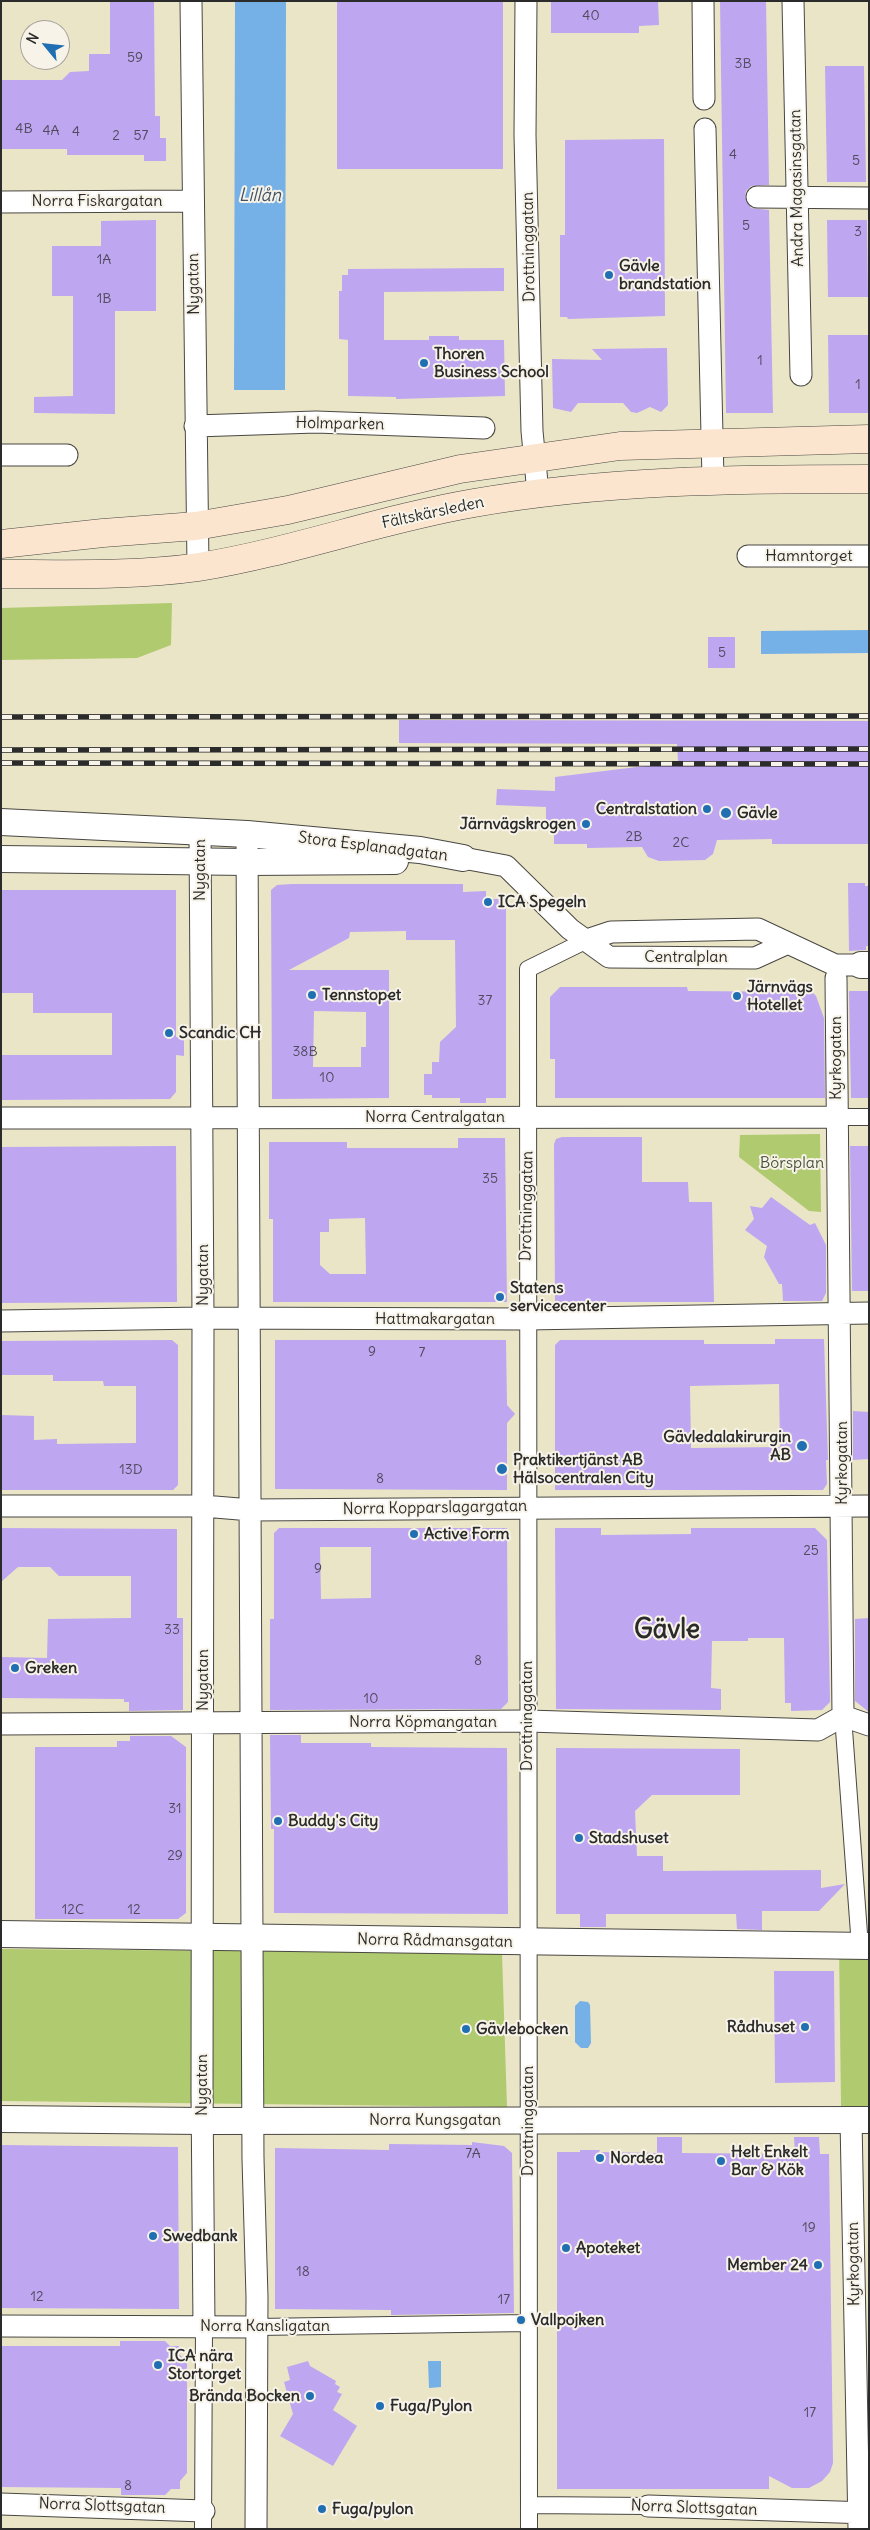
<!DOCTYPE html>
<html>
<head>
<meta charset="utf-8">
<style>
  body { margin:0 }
  #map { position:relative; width:870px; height:2530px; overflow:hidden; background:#ebe5c7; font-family:Delius,sans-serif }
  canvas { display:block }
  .frame { position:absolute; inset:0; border:2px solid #2b2b2b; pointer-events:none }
  .north { position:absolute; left:20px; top:20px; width:50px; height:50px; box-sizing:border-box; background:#f7f3e8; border:1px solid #a5a39c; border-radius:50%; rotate:298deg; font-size:14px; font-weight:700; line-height:20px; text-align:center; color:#2b2b2b }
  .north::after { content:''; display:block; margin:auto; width:18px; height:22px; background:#1f6fb2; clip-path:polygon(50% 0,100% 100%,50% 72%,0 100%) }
</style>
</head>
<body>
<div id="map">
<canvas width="870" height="2530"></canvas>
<div class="frame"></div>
<div class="north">N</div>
</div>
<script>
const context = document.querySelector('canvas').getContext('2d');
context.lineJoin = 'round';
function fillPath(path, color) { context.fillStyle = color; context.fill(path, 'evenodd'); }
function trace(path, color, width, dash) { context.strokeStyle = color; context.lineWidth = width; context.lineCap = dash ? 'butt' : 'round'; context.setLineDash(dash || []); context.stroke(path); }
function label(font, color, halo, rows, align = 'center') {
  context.font = font + ' Delius,sans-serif'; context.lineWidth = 4; context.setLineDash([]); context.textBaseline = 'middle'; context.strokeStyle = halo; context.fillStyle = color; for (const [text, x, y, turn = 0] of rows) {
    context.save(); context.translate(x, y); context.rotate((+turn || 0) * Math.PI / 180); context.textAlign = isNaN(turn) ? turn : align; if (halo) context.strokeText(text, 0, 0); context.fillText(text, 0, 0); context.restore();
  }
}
fillPath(new Path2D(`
  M172,603L171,645L137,658L1,660V608Z
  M820,1134L821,1212L809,1211L739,1157L740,1135Z
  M839,1945H869V2106H841Z
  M1,1949L502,1953L507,2107L1,2101Z`), '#b0ca70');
fillPath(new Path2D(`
  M235,1H286L285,390H234Z
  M869,630V653L761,654V631Z
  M580,2001L588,2002L590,2005L591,2043L588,2048H581L575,2042V2006Z
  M428,2361H441V2387L429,2388Z`), '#75b0e6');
fillPath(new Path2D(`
  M110,1L154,2L155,116H160V138H166V161H144V155H67V149H1V80H62L70,72L89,71V54H110Z
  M551,1H658L659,25L639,26V33H551Z
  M720,1H766L769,185L751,186L746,191L745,197L751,208L769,210L773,413H726Z
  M337,2H503V169H337Z
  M825,66H864L866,182H827Z
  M664,139L665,316L568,319L567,317H560V235H565V140Z
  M156,220V311H115V414L34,413V397L73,396V296H52V246H101V221Z
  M827,220H867L868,297H828Z
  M504,268V291L384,292V340H429V336H459V340H504L505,396L396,399V397L348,396V340L339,339V291H342V275H348V269Z
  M828,335H868L869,413H829Z
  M667,348L668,405L661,412L650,407L637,413L631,412L623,403H578L571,412L553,408L552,359L602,360L592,349Z
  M708,637H735V668H708Z
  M399,720L869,721V844H772V839L717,840L713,854L705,860L659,861L648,857L642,847L587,848V844H554V829H546V807L496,805L497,789L555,791V777L678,762L677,744L399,743Z
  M848,883H865V886H869V946H866V950L849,951Z
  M292,884H463V892L486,891V899H506V1098H486V1103H460V1098H432V1095H424V1074H432V1062H439L440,1042L456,1027L455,940H406V931L350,932L349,938L289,970H389V1098L272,1099L271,890L277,885ZM314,1011L366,1012V1047H361V1067H313Z
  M1,890H176V1037H184V1056L176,1055V1092L170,1099L1,1100V1055H112V1013H33V993H1Z
  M560,987H687L688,991L812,992L816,996L824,1018L825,1098H555V1059H550V997Z
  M849,991H869V1098H851Z
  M562,1137H642V1182H688L689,1202H712L714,1302H555L554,1144L556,1139Z
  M458,1138H505L507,1302H273V1219H269V1142H347V1148H458ZM365,1218L366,1274H330L320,1265V1232H329V1219Z
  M176,1146L177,1302L1,1303V1147Z
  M850,1146H869V1291H852Z
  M771,1197L810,1225L815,1223L826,1245V1293L822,1301H783L782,1284H779L764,1257L767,1246L745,1230L754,1219L750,1206L762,1208Z
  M775,1339H824L828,1460H826L827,1484L823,1490H555V1345L560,1340H704V1344H775ZM779,1384L780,1447L691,1448L690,1386Z
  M172,1340L178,1345V1485L173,1490H1V1415L34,1416V1440L57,1439V1444L136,1443V1386H104L103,1381H53V1375H1V1341Z
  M275,1340H506L507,1405L515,1414L507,1423V1490L275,1489Z
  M853,1411L869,1412V1459L853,1460Z
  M1,1528L177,1529V1618H183V1710L129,1711V1702H124V1699L1,1698V1657L47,1658L48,1619L131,1618V1576H59L50,1567H18L1,1582Z
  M279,1528H507L508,1702L501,1709L270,1710V1619H274V1533ZM320,1547H371V1598L321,1599Z
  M555,1528H601V1535L691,1534V1528H815L827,1540L830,1702L822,1710L791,1711V1703H785L784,1638H748V1641H712L711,1688L721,1689V1710L556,1709Z
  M869,1618V1712L855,1701V1619Z
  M270,1735H301V1743H371V1747L507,1748L508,1914L274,1913V1829H271Z
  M130,1736H171L186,1747V1913L178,1919H35V1747H117V1741H130Z
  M556,1748L740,1749V1795H652L635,1811L637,1856H663V1871L821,1870V1888L845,1884L819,1911H762V1930L737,1929L736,1914H606V1927H580V1914H556Z
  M774,1971H834L835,2082L775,2083Z
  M657,2137H682V2153L795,2154L794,2137H819L820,2154H829L833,2463L830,2472L822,2481L809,2488H792L769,2476V2489H557V2152H580V2150H600L599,2152L657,2153Z
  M472,2142L504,2146L512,2153L514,2313L391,2315V2310L275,2309V2148L389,2150V2144L472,2145Z
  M1,2145L178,2147L179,2309L1,2308Z
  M120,2341H165L170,2346H179V2354L187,2362V2473L180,2481V2489H171L165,2495H121V2488L1,2487V2346H120Z
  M308,2361L310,2366L336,2381L335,2384L340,2387L337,2392L342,2394L333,2410L357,2426L333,2466L280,2436L293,2414L284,2382L290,2380L287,2367Z`), '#bea6f1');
const pedestrian = new Path2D(`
  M836,1117H869
  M843,1716L860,1947
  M256,2327L528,2323
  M529,2505L648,2506
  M203,2529L204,2327
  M529,2529L528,969L587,940`);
const minor = new Path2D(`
  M191,1L198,567
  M526,1L525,135L532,431L538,493
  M703,1L704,99
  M793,1L801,375
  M705,129L713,479
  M757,197L869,198
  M1,202L193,201
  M195,426L316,422L484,428
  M1,455H67
  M748,556H869
  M200,831L203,1318L202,2092L204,2327
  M247,834L253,2159L257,2297L256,2529
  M463,858L506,866L570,929L609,957L755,958L788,943
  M587,940L611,932L758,929L835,965H861
  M836,978L843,1716
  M1,1118L836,1117
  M1,1321L203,1318L527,1319L869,1313
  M1,1506H203L251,1510L869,1506
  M843,1716L869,1725
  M1,1724L528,1721L818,1730L843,1716
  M851,2120L859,2529
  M1,2326L256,2327
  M1,2504L204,2511
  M648,2506L869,2513`);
const tertiary = new Path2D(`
  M1,822L247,834L420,850L463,858
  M1,859L247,862L395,861
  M861,965H869
  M1,1934L869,1946
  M1,2119L202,2121L869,2120`);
const secondary = new Path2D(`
  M1,544L103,533L196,526L288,510L460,469L620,446L869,439
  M1,574C65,574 136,576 199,567C292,552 381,519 474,503C606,480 735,479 869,479`);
trace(pedestrian, '#484742', 18);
trace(minor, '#484742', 23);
trace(tertiary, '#484742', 28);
trace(secondary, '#484742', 29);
trace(pedestrian, '#fff', 16);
trace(minor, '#fff', 21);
trace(tertiary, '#fff', 26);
trace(secondary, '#fbe5cf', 28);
const rail = new Path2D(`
  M1,717L869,716
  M1,750L869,749
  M1,763L869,764`);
trace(rail, '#2b2b2b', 5.5);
trace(rail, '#f7f3e8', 4, [11]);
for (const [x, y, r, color] of [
  [609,275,5,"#1f6fb2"],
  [424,363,5,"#1f6fb2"],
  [707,809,5,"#1f6fb2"],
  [726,813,6,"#1f6fb2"],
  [586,824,5,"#1f6fb2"],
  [488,902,5,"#1f6fb2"],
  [312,995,5,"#1f6fb2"],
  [737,996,5,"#1f6fb2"],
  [169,1033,5,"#1f6fb2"],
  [500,1297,5,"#1f6fb2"],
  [802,1446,6,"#1f6fb2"],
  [502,1469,6,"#1f6fb2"],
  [414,1534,5,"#1f6fb2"],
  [15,1668,5,"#1f6fb2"],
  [278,1821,5,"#1f6fb2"],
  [579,1838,5,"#1f6fb2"],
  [805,2027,5,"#1f6fb2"],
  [466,2029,5,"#1f6fb2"],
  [600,2158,5,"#1f6fb2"],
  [721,2161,5,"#1f6fb2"],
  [153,2236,5,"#1f6fb2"],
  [566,2248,5,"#1f6fb2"],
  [818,2265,5,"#1f6fb2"],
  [521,2320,5,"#1f6fb2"],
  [158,2365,5,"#1f6fb2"],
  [310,2396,5,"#1f6fb2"],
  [380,2406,5,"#1f6fb2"],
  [322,2509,5,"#1f6fb2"]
]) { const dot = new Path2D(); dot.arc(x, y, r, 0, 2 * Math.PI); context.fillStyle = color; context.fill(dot); trace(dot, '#f7f3e8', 2); }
label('14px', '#504a5c', null, [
  ["40",591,16],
  ["59",135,58],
  ["3B",743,64],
  ["4B",24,129],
  ["4A",51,131],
  ["4",76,132],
  ["2",116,136],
  ["57",141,136],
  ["4",733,155],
  ["5",856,161],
  ["5",746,226],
  ["3",858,232],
  ["1A",104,260],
  ["1B",104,299],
  ["1",760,361],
  ["1",858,385],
  ["5",722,653],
  ["2B",634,837],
  ["2C",681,843],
  ["37",485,1001],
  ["38B",305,1052],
  ["10",327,1078],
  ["35",490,1179],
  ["9",372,1352],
  ["7",422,1353],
  ["13D",131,1470],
  ["8",380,1479],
  ["25",811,1551],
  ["9",318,1569],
  ["33",172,1630],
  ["8",478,1661],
  ["10",371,1699],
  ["31",175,1809],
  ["29",175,1856],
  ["12C",73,1910],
  ["12",134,1910],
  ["7A",473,2154],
  ["19",809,2228],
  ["18",303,2272],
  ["12",37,2297],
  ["17",504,2300],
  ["17",810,2413],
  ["8",128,2486]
]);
label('16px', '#2b2b2b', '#f7f3e8', [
  ["Andra Magasinsgatan",797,188,-91],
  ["Norra Fiskargatan",97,201],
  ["Drottninggatan",529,247,-91],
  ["Nygatan",194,284,-91],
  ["Holmparken",340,424,1],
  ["Fältskärsleden",433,513,-12],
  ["Hamntorget",809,556],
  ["Stora Esplanadgatan",373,847,7],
  ["Nygatan",200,870,-90],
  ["Centralplan",686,957],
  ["Kyrkogatan",836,1058,-90],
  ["Norra Centralgatan",435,1117],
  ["Drottninggatan",527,1206,-89],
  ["Nygatan",203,1275,-90],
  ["Hattmakargatan",435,1319],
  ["Kyrkogatan",842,1463,-90],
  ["Norra Kopparslagargatan",435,1508,-1],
  ["Nygatan",203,1680,-90],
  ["Drottninggatan",527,1716,-90],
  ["Norra Köpmangatan",423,1722],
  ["Norra Rådmansgatan",435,1941,1],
  ["Nygatan",202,2085,-90],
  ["Norra Kungsgatan",435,2120],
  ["Drottninggatan",528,2121,-90],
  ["Kyrkogatan",854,2264,-91],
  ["Norra Kansligatan",265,2326],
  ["Norra Slottsgatan",102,2506,2],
  ["Norra Slottsgatan",694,2508,2]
]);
label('bold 16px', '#2b2b2b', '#f7f3e8', [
  ["Gävle",619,266],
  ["brandstation",619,284],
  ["Thoren",434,354],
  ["Business School",434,372],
  ["Centralstation",697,809,"right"],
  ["Gävle",737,813],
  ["Järnvägskrogen",576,824,"right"],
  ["ICA Spegeln",498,902],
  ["Järnvägs",747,987],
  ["Hotellet",747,1005],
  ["Tennstopet",322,995],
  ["Scandic CH",179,1033],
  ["Statens",510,1288],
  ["servicecenter",510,1306],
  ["Gävledalakirurgin",791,1437,"right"],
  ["AB",791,1455,"right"],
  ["Praktikertjänst AB",513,1460],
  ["Hälsocentralen City",513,1478],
  ["Active Form",424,1534],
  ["Greken",25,1668],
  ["Buddy's City",288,1821],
  ["Stadshuset",589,1838],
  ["Rådhuset",795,2027,"right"],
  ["Gävlebocken",476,2029],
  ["Helt Enkelt",731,2152],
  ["Bar & Kök",731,2170],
  ["Nordea",610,2158],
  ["Swedbank",163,2236],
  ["Apoteket",576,2248],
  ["Member 24",808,2265,"right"],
  ["Vallpojken",531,2320],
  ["ICA nära",168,2356],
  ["Stortorget",168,2374],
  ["Brända Bocken",300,2396,"right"],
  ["Fuga/Pylon",390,2406],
  ["Fuga/pylon",332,2509]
], 'left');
label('16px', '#4c533c', '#f7f3e8', [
  ["Börsplan",792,1163]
]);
label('italic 18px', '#415363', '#f7f3e8', [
  ["Lillån",260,196]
]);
label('bold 26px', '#2b2b2b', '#f7f3e8', [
  ["Gävle",667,1631]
]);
</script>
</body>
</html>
